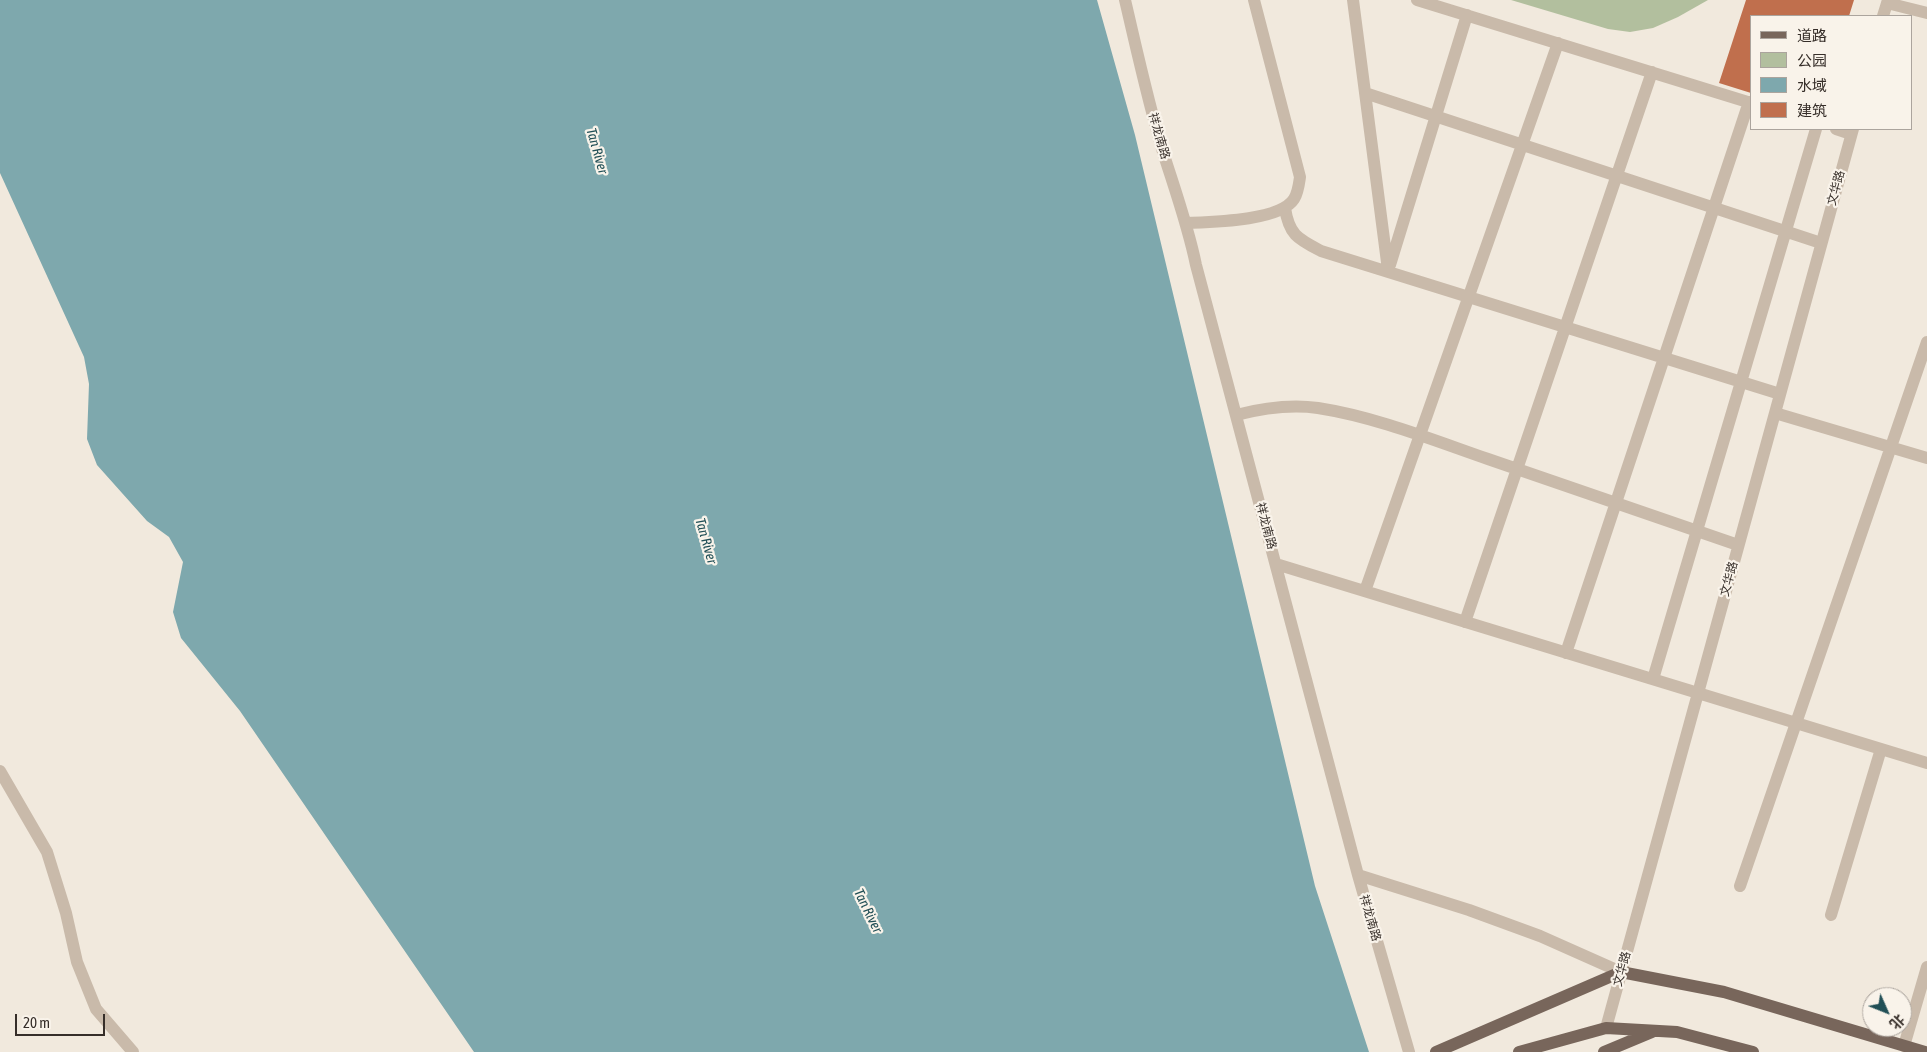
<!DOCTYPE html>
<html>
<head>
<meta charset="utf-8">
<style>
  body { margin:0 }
  #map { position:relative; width:1927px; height:1052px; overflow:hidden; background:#f1e9dd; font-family:"Asap Condensed","Noto Sans SC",sans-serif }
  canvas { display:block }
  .legend { position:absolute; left:1750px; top:15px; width:162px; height:115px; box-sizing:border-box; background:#f9f3ea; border:1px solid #aba49d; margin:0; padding:6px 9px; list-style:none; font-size:15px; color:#362e29 }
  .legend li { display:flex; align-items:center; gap:10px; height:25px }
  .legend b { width:25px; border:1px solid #aba49d }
  .north { position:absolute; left:1862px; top:987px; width:50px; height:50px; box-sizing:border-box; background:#f9f3ea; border:1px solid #aba49d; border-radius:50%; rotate:134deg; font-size:14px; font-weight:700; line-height:20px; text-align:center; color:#362e29 }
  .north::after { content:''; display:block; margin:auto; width:18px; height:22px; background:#214f56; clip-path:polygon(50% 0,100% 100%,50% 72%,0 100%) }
  .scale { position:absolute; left:15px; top:1014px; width:90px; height:22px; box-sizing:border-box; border:2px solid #362e29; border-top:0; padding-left:6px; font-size:15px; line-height:18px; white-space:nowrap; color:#362e29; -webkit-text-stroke:4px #f9f3ea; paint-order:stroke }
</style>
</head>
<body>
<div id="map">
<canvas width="1927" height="1052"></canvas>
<ul class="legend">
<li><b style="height:6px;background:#78665b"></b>道路</li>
<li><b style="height:14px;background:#b2bf9e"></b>公园</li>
<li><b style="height:14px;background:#7ea8ad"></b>水域</li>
<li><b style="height:14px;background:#c06f4d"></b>建筑</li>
</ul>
<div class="north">北</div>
<div class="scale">20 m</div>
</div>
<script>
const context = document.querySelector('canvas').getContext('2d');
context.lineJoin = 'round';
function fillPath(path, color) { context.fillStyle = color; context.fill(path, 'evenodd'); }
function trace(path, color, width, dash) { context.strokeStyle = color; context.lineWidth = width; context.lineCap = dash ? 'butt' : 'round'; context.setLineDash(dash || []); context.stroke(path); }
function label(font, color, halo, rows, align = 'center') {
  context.font = font + ' "Asap Condensed","Noto Sans SC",sans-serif'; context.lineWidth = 4.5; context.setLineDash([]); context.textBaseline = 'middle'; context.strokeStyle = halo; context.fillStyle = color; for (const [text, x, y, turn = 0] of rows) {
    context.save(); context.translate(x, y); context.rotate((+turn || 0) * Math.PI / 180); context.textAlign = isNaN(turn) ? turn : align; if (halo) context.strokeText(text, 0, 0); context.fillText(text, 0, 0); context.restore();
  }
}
fillPath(new Path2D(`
  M1511,0H1708L1678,17L1653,28L1630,32L1608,29Z`), '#b2bf9e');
fillPath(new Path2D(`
  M0,0H1097L1135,135L1315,886L1369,1052H474L240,711L181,638L173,612L183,562L169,537L147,521L97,465L87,439L89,384L84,357L0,173Z`), '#7ea8ad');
fillPath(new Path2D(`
  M1746,0H1854L1849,16H1751V93L1719,83Z`), '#c06f4d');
trace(new Path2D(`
  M1125,0C1137,51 1148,102 1163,152C1175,190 1188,226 1196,265L1358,875L1409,1052
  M1353,0L1388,270
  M1417,0L1751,103
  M1887,3L1927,13
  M1883,16L1888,0
  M1365,93L1821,243
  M1836,129L1851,134
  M1285,208C1289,235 1298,239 1321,251L1780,394
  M1187,223C1212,222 1280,221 1294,199C1298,193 1299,184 1300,177L1254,0
  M1390,265L1467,15
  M1775,413L1927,458
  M1236,415C1263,408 1290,404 1318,408C1376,417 1433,440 1488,459C1572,488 1655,517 1738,545
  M1276,564L1927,763
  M1365,591L1558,43
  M1465,622L1652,72
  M1566,653L1749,102
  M1653,679L1816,129
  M0,771L47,852L66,913L77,962L96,1009L133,1052
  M1358,875L1469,910L1540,936L1621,972
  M1740,886L1927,342
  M1831,915L1881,749
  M1606,1028L1853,129
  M1904,1046L1927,967`), '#c9baaa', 12);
trace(new Path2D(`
  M1436,1052L1621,972L1724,992L1925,1052
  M1519,1052L1606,1028L1677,1032L1753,1052
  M1604,1052L1652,1032`), '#78665b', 12);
label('12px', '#362e29', '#f9f3ea', [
  ["祥龙南路",1159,136,74],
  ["文华路",1836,188,-75],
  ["祥龙南路",1266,526,75],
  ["文华路",1729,579,-75],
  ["祥龙南路",1370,918,74],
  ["文华路",1622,969,-75]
]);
label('italic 14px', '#214f56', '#f9f3ea', [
  ["Tan River",597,151,74],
  ["Tan River",706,541,74],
  ["Tan River",868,911,64]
]);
</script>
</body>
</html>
